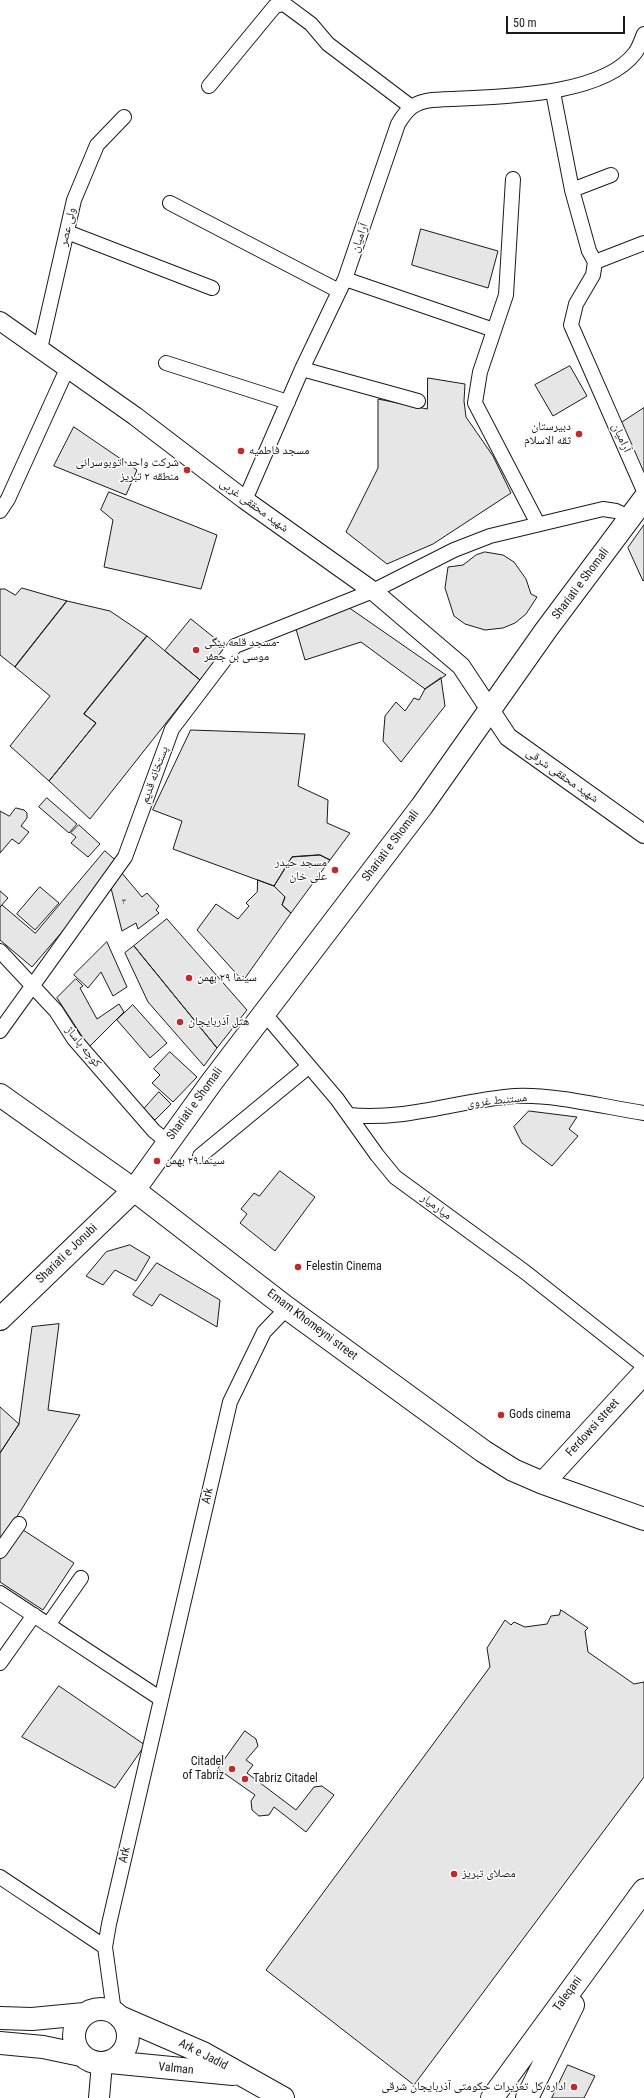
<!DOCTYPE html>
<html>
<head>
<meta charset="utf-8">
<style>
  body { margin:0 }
  #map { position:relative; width:644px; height:2098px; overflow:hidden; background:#fff; font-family:"Roboto Condensed",sans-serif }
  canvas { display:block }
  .scale { position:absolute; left:506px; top:16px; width:119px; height:18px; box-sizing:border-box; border:2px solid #1a1a1a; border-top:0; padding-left:5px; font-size:12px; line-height:14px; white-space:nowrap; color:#1a1a1a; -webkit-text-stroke:3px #fff; paint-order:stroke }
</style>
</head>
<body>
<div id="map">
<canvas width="644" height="2098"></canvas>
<div class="scale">50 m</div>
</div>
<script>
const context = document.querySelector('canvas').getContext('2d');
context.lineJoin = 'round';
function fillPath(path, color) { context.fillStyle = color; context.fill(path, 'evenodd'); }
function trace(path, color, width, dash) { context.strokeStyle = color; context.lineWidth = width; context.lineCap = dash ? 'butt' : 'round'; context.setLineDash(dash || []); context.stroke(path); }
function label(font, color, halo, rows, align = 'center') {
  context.font = font + ' "Roboto Condensed","Noto Naskh Arabic",sans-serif'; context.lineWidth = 3; context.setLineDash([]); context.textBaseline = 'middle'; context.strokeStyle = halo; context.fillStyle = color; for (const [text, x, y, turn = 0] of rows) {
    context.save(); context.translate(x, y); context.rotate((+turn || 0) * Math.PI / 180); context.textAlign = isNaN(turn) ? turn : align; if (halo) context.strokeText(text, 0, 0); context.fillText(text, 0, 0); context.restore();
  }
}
const building = new Path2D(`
  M421,229L498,251L488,288L412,265Z
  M570,366L587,396L553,416L535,385Z
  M428,378L465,384L464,401L466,417L493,456L511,493L433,544L387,564L346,532L378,468V399L427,409Z
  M644,408V478L618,425Z
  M74,427L137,470L126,495L54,466Z
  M109,492L217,535L201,589L104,567L113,520L101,510Z
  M644,525V580L643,581L628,548Z
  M485,552L503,555L514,562L526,579L531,594L537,597L526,614L515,623L503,628L485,630L465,624L454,616L445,588L448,567L463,565L476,555Z
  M22,588L67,601L15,667L0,655V589H5L15,595Z
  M67,601L110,611L147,636L84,714L96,723L49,781L10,746L50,696L15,667Z
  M348,607L446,675L425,689L361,642L305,660L296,629Z
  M191,619L227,648L200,680L165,651Z
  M147,636L200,680L90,819L49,781L96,723L84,714Z
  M441,678L445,706L401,762L383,741L385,716L396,702L405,711L414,698L419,700L425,689Z
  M191,730L305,734L298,786L328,800L327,823L350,833L330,860L320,855L292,857L274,886L173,849L182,821L153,810Z
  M47,798L77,824L69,833L39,807Z
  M16,808L24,810L27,813V818L21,826L29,832L19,844L12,839L0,853V811L9,816Z
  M79,825L100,844L88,857L71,843L76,837L71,833Z
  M105,851L120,864L32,967L0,940V907L2,905L35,933Z
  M320,855L330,860L291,913L282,905L285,897L274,886L292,857Z
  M121,872L142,897L147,893L159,906L156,910L159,913L138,929L136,923L122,931L111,888Z
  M258,880L274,886L285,897L282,905L291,913L243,981L197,930L216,904L238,919L249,906L246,903L257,892Z
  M40,887L59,903L35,930L17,914Z
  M0,891L8,898L0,907Z
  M167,919L247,1010L217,1048L134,946Z
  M107,942L127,987L113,996L101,972L88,988L74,975Z
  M134,946L217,1048L204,1066L148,1002L125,953Z
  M76,979L83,986L80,988L97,1019L119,1004L124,1012L89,1047L57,998Z
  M133,1005L167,1043L150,1058L117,1020Z
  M170,1052L197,1077L173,1102L152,1083L160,1075L154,1069Z
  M159,1092L171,1104L155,1120L144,1109Z
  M529,1111L577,1117L569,1129L578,1136L552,1166L522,1143L514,1127Z
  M280,1171L315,1197L275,1251L240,1223L247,1214L241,1209L254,1193L259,1196Z
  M130,1245L150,1257L136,1281L115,1270L103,1285L86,1276L106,1252Z
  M157,1263L220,1300L217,1327L160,1294L152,1306L133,1295Z
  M59,1324L48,1410L80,1415L0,1544V1453L19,1424L32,1327Z
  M0,1407L19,1424L0,1453Z
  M20,1528L74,1563L43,1610L0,1582V1559Z
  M561,1610L588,1628L585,1631L588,1652L634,1684L644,1682V1777L414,2085L266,1970L490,1667L487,1648L505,1620L511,1625L514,1622L525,1627L547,1624L551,1616L559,1615Z
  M59,1686L145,1745L115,1788L22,1737Z
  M245,1731L256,1739L258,1746L246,1760L253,1765L247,1773L296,1810L314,1787L322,1786L334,1795L306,1832L274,1807L269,1815L259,1816L252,1810L251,1801L255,1795L218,1769Z
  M568,2065L595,2076L584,2098H552Z`);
fillPath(building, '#e6e6e6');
trace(building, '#1a1a1a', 1);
const minor = new Path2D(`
  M209,86L275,6L284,4L311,24L328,44L410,106
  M553,92L572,190L589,251L595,262L593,275L576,304L571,325L644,491
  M513,179L506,295L480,372L475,403L538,524
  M572,190L611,175
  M170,203L339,291
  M67,232L212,288
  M595,262L644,243
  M345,279L494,330
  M40,349L74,200L97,145L124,117
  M166,363L288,402
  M302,369L418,401
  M245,500L302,369L345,279L398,124C407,109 414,102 432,100C486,96 599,100 635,53C639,48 641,41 644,34
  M0,511L8,499L67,369
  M0,951L56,1011L74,1039L154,1131L168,1142
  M264,1013L337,1099L377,1155L395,1177L525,1272L644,1366
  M0,1031L125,857L172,729L235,646L373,591L454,550L490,536L603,509L616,511L631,518
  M349,1115C407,1121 458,1100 515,1096C554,1094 605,1107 644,1113
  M200,1156L308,1067
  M0,1551L19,1524
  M0,1593L161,1699
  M48,1625L81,1578
  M0,1663L34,1615
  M0,1877L105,1947
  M114,2012L105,1947L109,1924L230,1402L264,1332L287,1308`);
const tertiary = new Path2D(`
  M0,321L135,416L245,500L373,591L461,666L508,737L644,834`);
const secondary = new Path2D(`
  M99,2098L102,2063`);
const primary = new Path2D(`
  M0,1095L134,1190L287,1308L483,1451L513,1470L543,1483L644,1519
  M0,1319L134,1190L211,1083L422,806L546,630L644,499
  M543,1483L644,1373
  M74 2036a27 27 0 1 1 54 0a27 27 0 1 1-54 0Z
  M120,2017L203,2053L283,2098
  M0,2018L32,2019L84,2014
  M0,2043L43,2047L81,2055
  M110,2062L233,2074
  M492,2098L644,1890
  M527,2098L573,2005`);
trace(minor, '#1a1a1a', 16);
trace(tertiary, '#1a1a1a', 20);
trace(secondary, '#1a1a1a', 22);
trace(primary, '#1a1a1a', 24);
trace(minor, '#fff', 14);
trace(tertiary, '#fff', 18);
trace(secondary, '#fff', 20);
trace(primary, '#fff', 22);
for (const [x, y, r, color] of [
  [579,434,4,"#c62828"],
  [241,451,4,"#c62828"],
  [187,470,4,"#c62828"],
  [196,650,4,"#c62828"],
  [335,870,4,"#c62828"],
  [189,978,4,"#c62828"],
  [180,1022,4,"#c62828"],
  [157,1161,4,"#c62828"],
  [298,1267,4,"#c62828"],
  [501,1415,4,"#c62828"],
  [232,1769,4,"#c62828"],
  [245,1779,4,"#c62828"],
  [454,1874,4,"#c62828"],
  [574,2087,4,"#c62828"]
]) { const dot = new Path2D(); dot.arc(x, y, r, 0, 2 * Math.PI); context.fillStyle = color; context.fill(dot); trace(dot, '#fff', 1.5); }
label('10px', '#4d4d4d', null, [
  ["۳",124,901]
]);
label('12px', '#1a1a1a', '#fff', [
  ["ولی عصر",68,227,-77],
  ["آرامیان",360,238,-70],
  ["آرامیان",621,438,66],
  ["شهید محققی غربی",254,506,36],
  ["Shariati e Shomali",581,584,-53],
  ["پستخانه قدیم",155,775,-70],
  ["شهید محققی شرقی",562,776,35],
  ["Shariati e Shomali",391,846,-53],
  ["کوچه پاساژ",83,1047,51],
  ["مستنبط غروی",497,1101,-6],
  ["Shariati e Shomali",195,1104,-54],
  ["میارمیار",436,1207,37],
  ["Shariati e Jonubi",67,1254,-44],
  ["Emam Khomeyni street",312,1325,37],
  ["Ferdowsi street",593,1428,-48],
  ["Ark",208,1496,-77],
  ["Ark",125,1855,-77],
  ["Taleqani",568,1994,-54],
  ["Ark e Jadid",203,2055,27],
  ["Valman",176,2069,6]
]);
label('12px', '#1a1a1a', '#fff', [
  ["دبیرستان",571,427,"right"],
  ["ثقه الاسلام",571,441,"right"],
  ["مسجد فاطمیه",249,451],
  ["شرکت واحد اتوبوسرانی",179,463,"right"],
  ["منطقه ۲ تبریز",179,477,"right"],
  ["مسجد قلعه بیگی-",204,643],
  ["موسی بن جعفر",204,657],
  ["مسجد حیدر",327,863,"right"],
  ["علی خان",327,877,"right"],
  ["سینما ۲۹ بهمن",197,978],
  ["هتل آذربایجان",188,1022],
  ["سینما ٢٩ بهمن",165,1161],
  ["Felestin Cinema",306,1267],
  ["Gods cinema",509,1415],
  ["Citadel",224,1762,"right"],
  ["of Tabriz",224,1776,"right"],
  ["Tabriz Citadel",253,1779],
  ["مصلای تبریز",462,1874],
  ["اداره کل تعزیرات حکومتی آذربایجان شرقی",566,2087,"right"]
], 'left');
</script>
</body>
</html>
